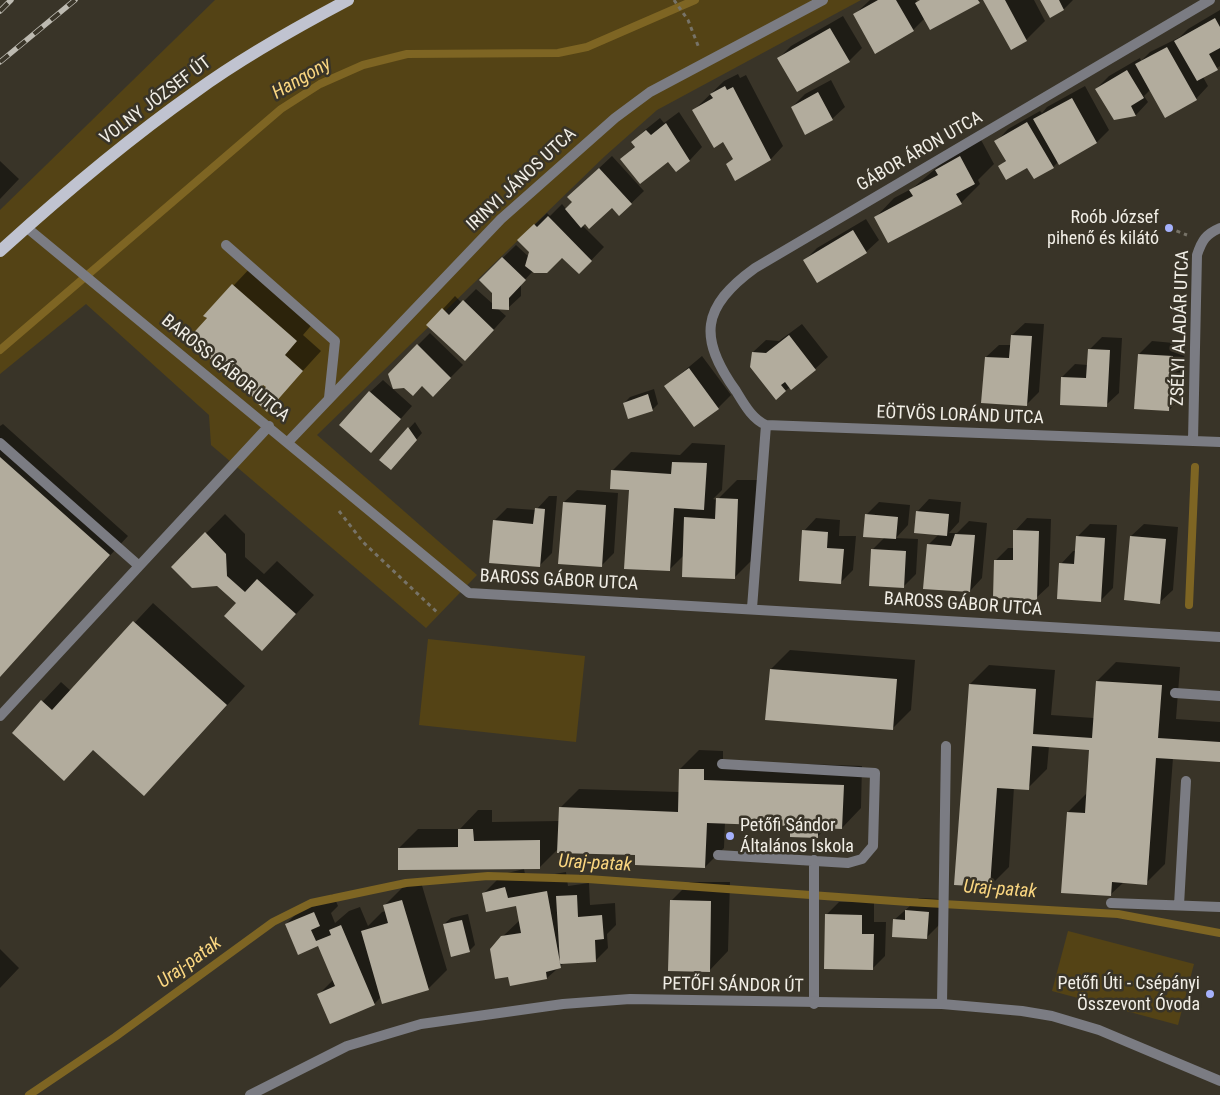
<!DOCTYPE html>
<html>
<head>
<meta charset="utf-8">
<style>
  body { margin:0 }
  canvas { display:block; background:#393428 }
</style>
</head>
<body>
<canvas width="1220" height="1095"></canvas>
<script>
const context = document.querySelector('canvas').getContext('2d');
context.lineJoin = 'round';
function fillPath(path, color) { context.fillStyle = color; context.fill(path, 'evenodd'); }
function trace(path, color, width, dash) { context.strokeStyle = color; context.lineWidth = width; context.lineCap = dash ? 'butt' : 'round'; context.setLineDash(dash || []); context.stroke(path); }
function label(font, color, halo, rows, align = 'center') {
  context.font = font + ' "Roboto Condensed",sans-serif'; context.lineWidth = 5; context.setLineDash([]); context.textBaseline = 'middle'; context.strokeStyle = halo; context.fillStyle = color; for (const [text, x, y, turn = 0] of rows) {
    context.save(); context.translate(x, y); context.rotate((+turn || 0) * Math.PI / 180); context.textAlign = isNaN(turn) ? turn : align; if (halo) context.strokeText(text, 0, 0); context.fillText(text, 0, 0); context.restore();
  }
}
fillPath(new Path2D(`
  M215,0H861L657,110L605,156L317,435L477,575L426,628L211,445L209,415L86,304L0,374V210Z
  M428,639L585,656L576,742L419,725Z
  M1068,931L1194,964L1178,1025L1052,991Z`), '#544315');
fillPath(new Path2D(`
  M870,0H916L917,2L920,0H981L925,18L913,30L854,15Z
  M985,0H1034L1045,21L1026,40Z
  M1041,0H1073L1064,9Z
  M1220,10V66L1203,77L1208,86L1196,99L1151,89L1144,96L1148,102L1136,115L1114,118L1096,89L1109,76L1140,58L1141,61L1150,52L1180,37L1188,29Z
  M843,16L862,48L849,61L779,58L791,46Z
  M738,74L740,78L746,75L783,146L771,159L736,179L727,164L734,158L724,140L694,110L724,81Z
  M831,80L845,107L832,119L792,107L805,94Z
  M1085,86L1109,130L1097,142L1058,162L1053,167H999L1006,160L996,142L1008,129L1040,111L1042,113L1047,107Z
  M679,112L702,147L690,160L676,170L668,160L622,159L635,146L633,142L645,130L660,118L664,123Z
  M980,138L994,164L978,180L980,184L961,203L876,217L894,198L913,188L956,151Z
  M612,156L644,191L620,214L612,206L585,222L582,225L604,247L579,273L562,256L533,271L521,284V296L508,308H497L506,316L478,347L443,309L455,296L462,303L476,289L493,304V293L480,280L516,245L529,257L530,252L519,240L547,213L550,216L562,204L566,209L574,202L582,184Z
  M0,161L19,179L0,199Z
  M866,219L879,240L866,252L805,260L817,248Z
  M252,266L315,321L303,335L321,351L267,410V387L205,316Z
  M1025,323L1044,324L1039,392L1026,405L986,357L999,345H1011L1012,335Z
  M802,324L828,357L815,369L785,391L753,352L766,340L779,341Z
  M430,333L463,365L433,395L423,384L405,386L389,374Z
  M1102,337L1122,338L1119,393L1106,405L1062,377L1075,364L1088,365L1089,350Z
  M1152,341L1185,344L1182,397L1169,410L1139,354Z
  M702,356L731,395L718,408L694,425L666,386Z
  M383,380L412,406L383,439L370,392Z
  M654,389L658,404L652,410L624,403L630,397Z
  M415,422L422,433L397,462L381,459Z
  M3,424L128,536L0,675V426Z
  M692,443L725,445L722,490L713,499L717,500L737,480H757L753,559L734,578L684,555L669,570L630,489L612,471L631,452L680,455Z
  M577,490L618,493L614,553L601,566L564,502Z
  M549,496H557L552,553L539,566L495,520L507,508L536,510Z
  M929,499L961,502L959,522L949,533H957L969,521L987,523L982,578L970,591L928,545L939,534L917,512Z
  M879,502L910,505L908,525L896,538L918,539L916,574L903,587L872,550L885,537L866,515Z
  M225,514L245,534V557L264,574L277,561L314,595L281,630L237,603L217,585L173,567Z
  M816,518L840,520L839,536H856L853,570L840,583L804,531Z
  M1027,518L1051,519L1049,586L1036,598L996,560L1008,548H1014L1015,531Z
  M1090,524L1117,525L1113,588L1100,601L1061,564L1073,551H1076L1077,537Z
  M1144,524L1178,527L1173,590L1160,602L1131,536Z
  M153,603L245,686L144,795L93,749L13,733L61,682L71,691Z
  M790,650L915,660L911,710L892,729L771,669Z
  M1116,662L1180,667L1176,719L1220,722V761L1173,758L1165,864L1146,883L1124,882L1110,895L1068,812L1087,793L1091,749L1049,746L1047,769L1028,788L1014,787L1009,867L990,886L970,684L989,665L1055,670L1051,715L1094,718L1097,681Z
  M699,750L723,751V761L862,766L861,808L842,828L827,827L817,837L791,825L725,822L724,848L705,867L636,854L558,849L540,867L399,848L418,829H460L478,810H492V822L559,821L560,808L579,789L679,792L680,769Z
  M524,869L526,879L566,872L568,886L589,883L590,905L615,903L616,925L607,934L608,948L595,961L565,962L547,978L502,937L520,920L517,905L484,893L503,874Z
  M421,882L447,970L428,989L381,997L374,1004L319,994L334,979L319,944L286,924L305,905L333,894L338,906L331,913L335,923L349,911L360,907L368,926L382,912L386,911L385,905L404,886Z
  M690,882H730L728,951L709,971L671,901Z
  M919,898L941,899L939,925L926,938L894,920Z
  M839,902H874V922H886L885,956L872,969L826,915Z
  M468,914L475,945L469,951L444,924L451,918Z
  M0,949L19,968L0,988Z`), '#0007');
trace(new Path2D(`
  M0,350L281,109L320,84L363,65L407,54L558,53L587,47L695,0
  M1189,605L1195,467
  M29,1095L115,1037L273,922L311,903L406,883L488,876L588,879L908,902L1118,914L1220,933`), '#7e6523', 8);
fillPath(new Path2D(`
  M878,0H896L914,31L875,54L853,14Z
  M920,0H978L980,3L930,30L915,3Z
  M983,0H1005L1027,41L1011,50Z
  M1040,0H1059L1064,10L1050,18Z
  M1215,18L1220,27V48L1209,54L1218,70L1197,81L1174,41Z
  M830,28L850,62L797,92L777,58Z
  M1167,47L1197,100L1165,118L1135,64Z
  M1127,70L1144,98L1131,106L1136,116L1114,120L1095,89Z
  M725,86L727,90L733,87L771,160L735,181L726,164L733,159L723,142L714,148L692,110L713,98L710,94Z
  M818,92L833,120L805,135L791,107Z
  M1072,98L1097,143L1059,165L1033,119Z
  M1027,122L1054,168L1034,179L1027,168L1006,180L998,166L1006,161L994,141Z
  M666,123L690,161L676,172L668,162L640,184L620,159L635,147L631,142L646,130L651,135Z
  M960,156L975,184L956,194L962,204L888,243L874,217L913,196L909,190L938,175L935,170Z
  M599,168L632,204L619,216L612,208L589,229L585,224L581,228L565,209L572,202L567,197Z
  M548,216L592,261L579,274L562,258L547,273H534L525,266L529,252L517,240L534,224L537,227Z
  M853,230L867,253L817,283L803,260Z
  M502,257L526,280L509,298V310L492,309V293L479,280Z
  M232,284L297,341L285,355L303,371L267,412L254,400L266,387L263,385L253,397L188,339L207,318L203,316Z
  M463,300L494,330L465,361L426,325L442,308L449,315Z
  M789,335L816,370L791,390L785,382L781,385L786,391L776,400L750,367L752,352L766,353Z
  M1011,335L1032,336L1027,406L981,403L985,357L1009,358Z
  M417,344L451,378L433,397L422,386L413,396L404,388L393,389L388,374Z
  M1088,349L1110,350L1107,407L1060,405L1061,377L1086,378Z
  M1138,354L1173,356L1169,411L1134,409Z
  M689,368L719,409L694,427L664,386Z
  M369,391L401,419L371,453L339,425Z
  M648,394L653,411L628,419L623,403Z
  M408,427L417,440L391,470L379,460Z
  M0,457L110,555L0,677Z
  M672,462L707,463L704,510L674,508L670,571L624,569L629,490L610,489L611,470L671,474Z
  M716,498L738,499L735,579L682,577L684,517L715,519Z
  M563,502L606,505L602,567L558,564Z
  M535,508L545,509L540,567L489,563L493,520L533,524Z
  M916,511L949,514L947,536L914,533Z
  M865,514L898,517L896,539L863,537Z
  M802,530L828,532L827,548L844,549L841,584L799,581Z
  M1013,530L1039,531L1037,600L993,598L994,560H1013Z
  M205,532L226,554L227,576L245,592L257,579L296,614L262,651L224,616L236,603L217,586L192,588L171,567Z
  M955,534L975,535L970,592L923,589L927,544L951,546Z
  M1076,536L1105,538L1101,602L1057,599L1059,563L1074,564Z
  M1130,536L1166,539L1160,604L1124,600Z
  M871,549L906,551L904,588L869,586Z
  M133,621L227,705L144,796L93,750L64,781L12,733L41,700L52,710Z
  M770,669L897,679L893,730L765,720Z
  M1096,681L1162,685L1158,738L1220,742V762L1156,758L1147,885L1112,882L1111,896L1061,893L1067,812L1085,813L1089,750L1032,746L1029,790L997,788L990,887L954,885L969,684L1036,689L1033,734L1092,738Z
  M679,769H704V780L844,785L842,829L818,828V838L790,837V826L707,823L705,868L635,865V855L557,853L559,807L678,812Z
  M458,829H473L474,841L540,840V869L398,870V848L458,847Z
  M505,887L508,898L547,891L561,968L546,972L547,979L510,986L508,977L495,979L490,949L501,936L521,933L516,906L486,912L482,893Z
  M577,895L578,917L602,915L604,939L595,940L596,962L560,964L556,896Z
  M402,900L429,990L382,1004L361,931L388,923L383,905Z
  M670,900L711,901L710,972L668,971Z
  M905,910L929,912L927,939L892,937L893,919L905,920Z
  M314,912L320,926L311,930L316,941L331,935L329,930L341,925L375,1005L330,1024L317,994L335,986L318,946L298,955L285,924Z
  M825,914L862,915V934H874L873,970L824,969Z
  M462,920L470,952L451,957L443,924Z`), '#b2ac9d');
trace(new Path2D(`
  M674,0L688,20L699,48
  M1169,228L1187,235
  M339,511L363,542L439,614`), '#777368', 3, [4, 4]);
trace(new Path2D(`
  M226,245L335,341L329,398
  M0,443L138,565
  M1175,693L1220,696
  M0,716L269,426
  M718,855L848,863L862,859L873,846L875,773L722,764
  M814,860V1004
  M1111,903L1220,907
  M1179,905L1186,781
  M942,1004L946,746`), '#7b7c83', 10);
trace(new Path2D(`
  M1210,0L755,268C701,307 698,338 736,391C744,404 752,419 766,425L1220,442
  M26,227L469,593L1220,637
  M1193,440L1197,255C1202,240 1206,234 1220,228
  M288,442L501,219L615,118L650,92L823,0
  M752,608L766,425`), '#7b7c83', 10);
trace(new Path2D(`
  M250,1095L347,1046L421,1024L563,1004L630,999L942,1004L1022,1011L1052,1016L1099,1030L1220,1081`), '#7b7c83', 10);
trace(new Path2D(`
  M0,251C62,195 127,140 195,92C243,57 295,28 348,0`), '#c0c3d0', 12);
const rail = new Path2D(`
  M0,11L11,0
  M0,62L75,0`);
trace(rail, '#bdbab1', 5.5);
trace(rail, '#393428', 4, [11]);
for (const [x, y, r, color] of [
  [1169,228,5,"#a5b1fc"],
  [730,836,5,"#a5b1fc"],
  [1210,994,5,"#a5b1fc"]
]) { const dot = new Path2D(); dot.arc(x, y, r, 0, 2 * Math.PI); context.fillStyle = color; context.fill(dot); trace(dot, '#393428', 2); }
label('18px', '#f1eee6', '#393428', [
  ["VOLNY JÓZSEF ÚT",156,101,-37],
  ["GÁBOR ÁRON UTCA",920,152,-30],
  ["IRINYI JÁNOS UTCA",522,180,-43],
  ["ZSÉLYI ALADÁR UTCA",1181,328,-88],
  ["BAROSS GÁBOR UTCA",225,369,39],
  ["EÖTVÖS LORÁND UTCA",960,416,2],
  ["BAROSS GÁBOR UTCA",559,581,3],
  ["BAROSS GÁBOR UTCA",963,605,4],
  ["PETŐFI SÁNDOR ÚT",733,986,1]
]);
label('18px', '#f1eee6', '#393428', [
  ["Roób József",1159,218],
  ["pihenő és kilátó",1159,239],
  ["Petőfi Sándor",740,826,"left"],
  ["Általános Iskola",740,847,"left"],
  ["Petőfi Úti - Csépányi",1200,984],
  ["Összevont Óvoda",1200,1005]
], 'right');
label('italic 19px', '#fad680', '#393428', [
  ["Hangony",302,79,-30],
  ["Uraj-patak",595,864,3],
  ["Uraj-patak",1000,890,4],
  ["Uraj-patak",190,963,-36]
]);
</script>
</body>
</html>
